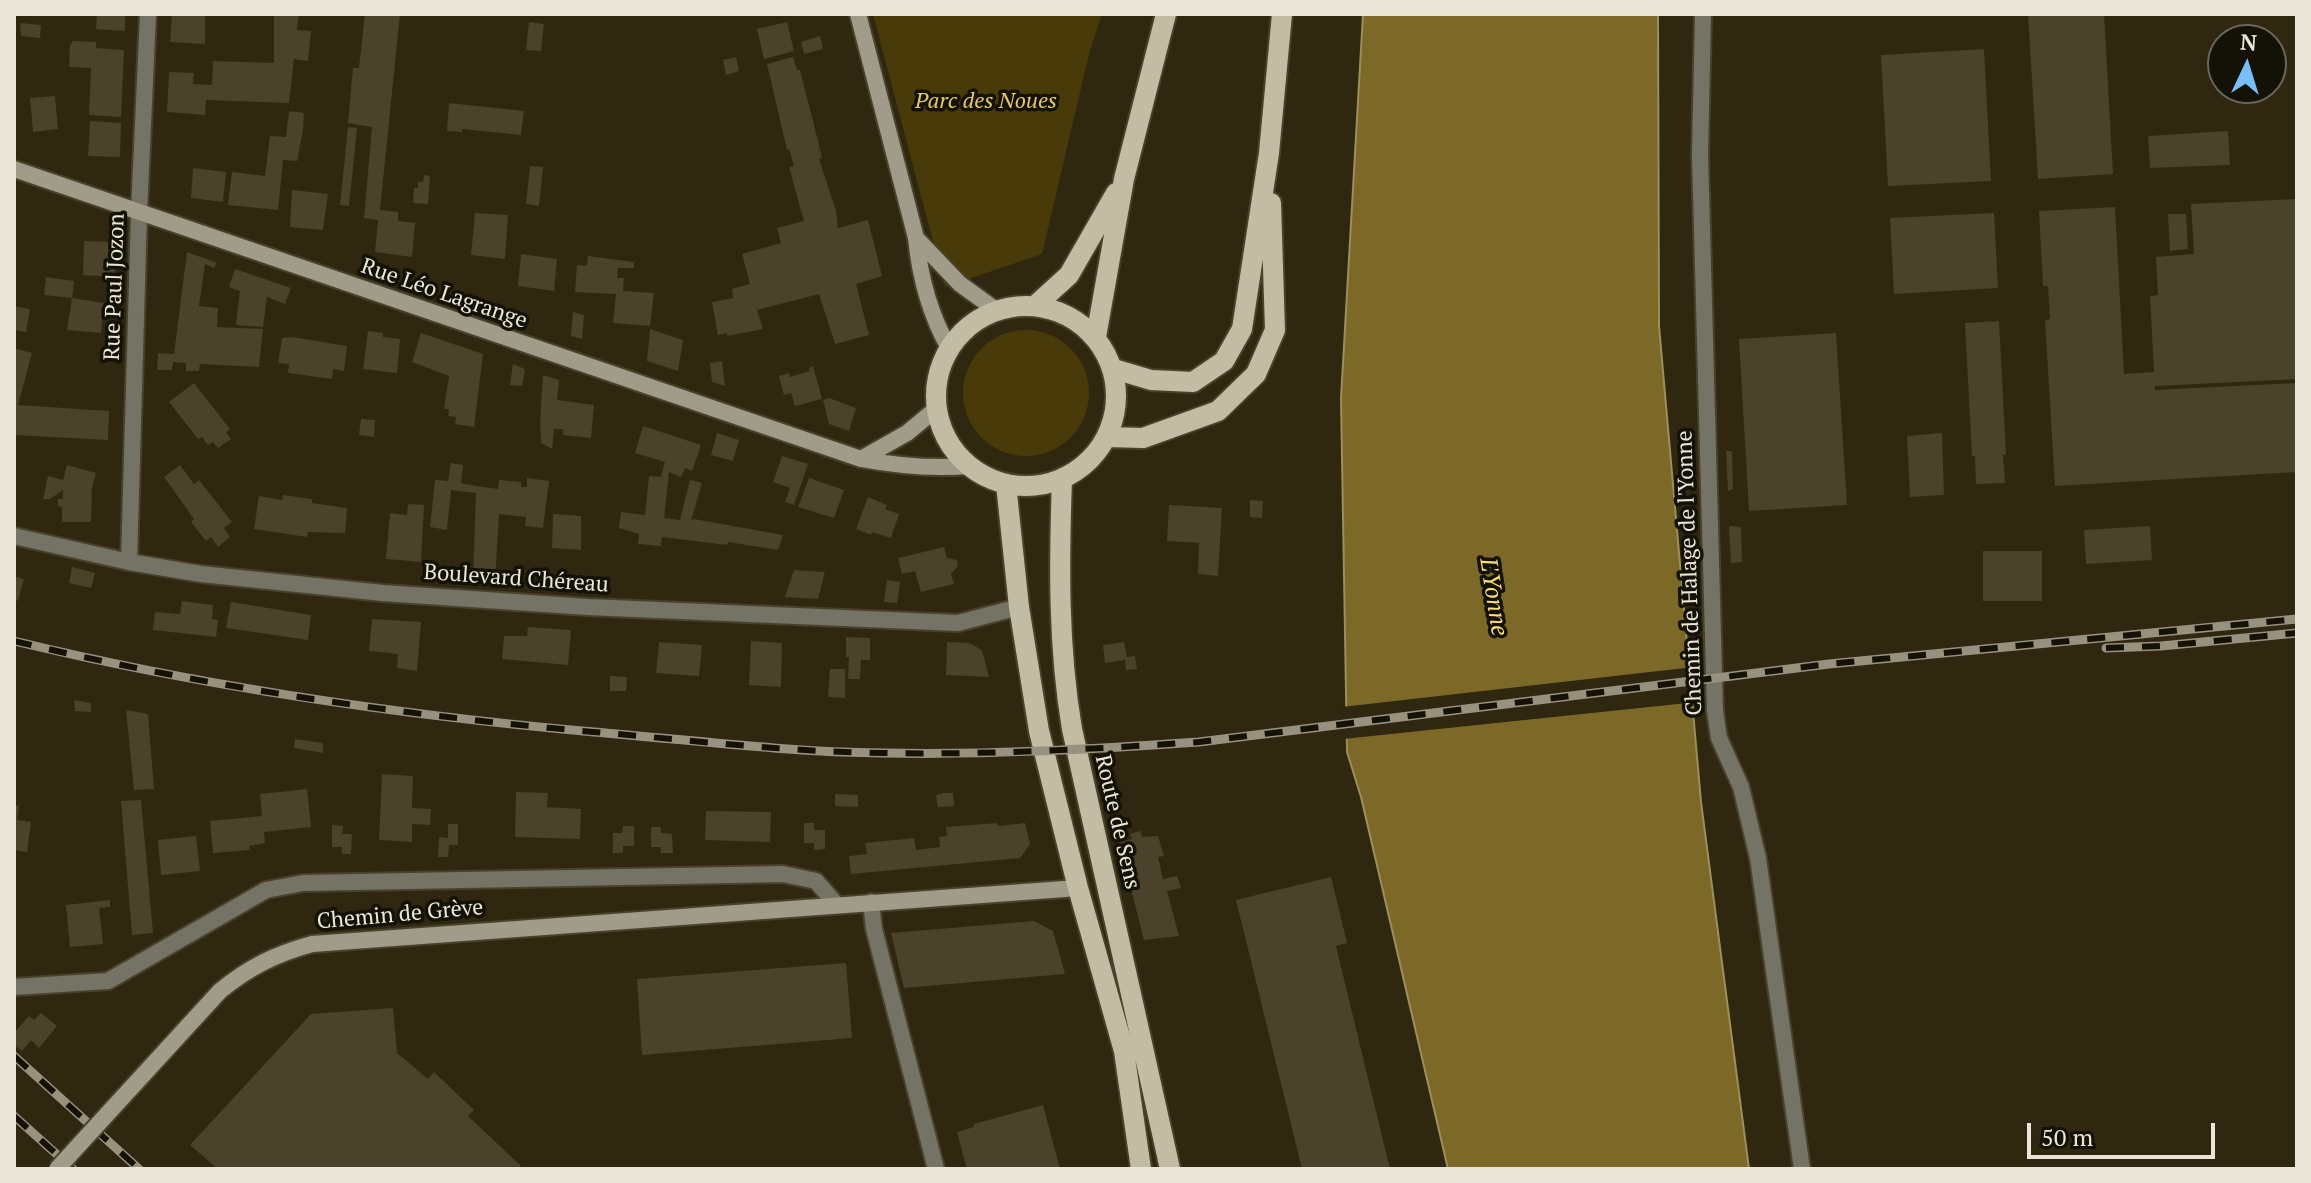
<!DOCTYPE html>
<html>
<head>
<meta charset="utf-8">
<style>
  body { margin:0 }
  #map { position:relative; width:2311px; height:1183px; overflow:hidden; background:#2f270f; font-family:"PT Serif",serif }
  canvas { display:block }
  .frame { position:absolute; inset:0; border:16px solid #ebe6d8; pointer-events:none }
  .north { position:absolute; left:2207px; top:24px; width:80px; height:80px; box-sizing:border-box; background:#141107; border:2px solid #6a665b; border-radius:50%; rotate:4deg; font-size:22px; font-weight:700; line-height:32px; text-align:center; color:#ebe6d8 }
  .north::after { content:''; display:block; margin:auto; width:28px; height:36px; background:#76c0f7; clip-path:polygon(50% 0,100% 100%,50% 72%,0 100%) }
  .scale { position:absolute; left:2027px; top:1123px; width:188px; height:36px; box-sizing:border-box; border:4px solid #ebe6d8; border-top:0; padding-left:10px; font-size:24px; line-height:28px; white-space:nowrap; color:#ebe6d8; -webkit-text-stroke:6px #141107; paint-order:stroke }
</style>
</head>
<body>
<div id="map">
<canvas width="2311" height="1183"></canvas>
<div class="frame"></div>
<div class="north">N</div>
<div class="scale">50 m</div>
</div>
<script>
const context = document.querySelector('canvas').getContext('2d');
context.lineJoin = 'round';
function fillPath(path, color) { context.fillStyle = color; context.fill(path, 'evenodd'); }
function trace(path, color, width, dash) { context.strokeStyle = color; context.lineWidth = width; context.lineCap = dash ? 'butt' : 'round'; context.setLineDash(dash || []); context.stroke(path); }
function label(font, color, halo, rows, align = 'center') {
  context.font = font + ' "PT Serif",serif'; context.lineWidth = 7; context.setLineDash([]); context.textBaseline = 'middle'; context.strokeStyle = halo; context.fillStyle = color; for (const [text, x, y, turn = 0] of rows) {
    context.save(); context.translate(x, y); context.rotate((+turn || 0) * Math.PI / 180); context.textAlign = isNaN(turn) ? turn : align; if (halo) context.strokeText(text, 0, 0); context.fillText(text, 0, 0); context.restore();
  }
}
fillPath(new Path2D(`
  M873,14H1102L1089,54L1042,254L945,287Z
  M963 393a63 63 0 1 1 126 0a63 63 0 1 1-126 0Z`), '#493b09');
const water = new Path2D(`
  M1363,14H1658L1659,326L1701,802L1749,1169H1448L1361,797L1347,752L1341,398Z`);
fillPath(water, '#7c6928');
trace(water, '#9d8e5d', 2);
fillPath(new Path2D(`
  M1694,667L1697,702L1343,739L1342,707Z`), '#2f270f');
fillPath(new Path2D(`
  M97,14H125V31L96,29Z
  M172,14H205V44L170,42Z
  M274,14H299L297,30L311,31L308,61L294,59L289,103L206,100L205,115L167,112L169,72L194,73L193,84L212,85L213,61L274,63Z
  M365,14H400L380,210L398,212V221L415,223L412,257L375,252L378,220L364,218L372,127L348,123L353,68H359Z
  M2028,14H2104L2113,174L2038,179Z
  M529,22L544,24L541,51L526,50Z
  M787,22L794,51L764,59L757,29Z
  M20,23L41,25L40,38L21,36Z
  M820,36L823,49L804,54L801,42Z
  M73,41L96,42V48L124,50L121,117L89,115L91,68L69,67L70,45Z
  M1984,49L1991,181L1888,186L1881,55Z
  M736,57L739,71L726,75L723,60Z
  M793,57L797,70H800L818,141L822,158L819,159L836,211L838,228L868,220L882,276L856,284L869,335L835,344L819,294L757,310L763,329L727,336V333L718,335L712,302L733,298L732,289L750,284L742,254L781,243L777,228L804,221L789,167L794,166L789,149L787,150L767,64Z
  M55,96L58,129L33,132L30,98Z
  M449,103L524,111L521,135L462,129V132L447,131Z
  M289,111L304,113L303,130L297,161L283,160L278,210L228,205L232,172L265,176L270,136L286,137Z
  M90,121L121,123L120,157L88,156Z
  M348,127L357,128L349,206L340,205Z
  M2228,131L2230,165L2150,168L2148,136Z
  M530,166L543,167L539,206L526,204Z
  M193,168L226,172L223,202L191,198Z
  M424,175L430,176L428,204L413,203L414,188H418V182H423Z
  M292,190L328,194L323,230L290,227Z
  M2297,199V379L2155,386V390L2297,383V472L2055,486L2045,320L2050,319L2048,286H2043L2039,211L2115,207L2124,374L2154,372L2150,296L2158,295L2156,257L2194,254L2191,204Z
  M475,213L508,215L505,259L471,255Z
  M1994,213L1998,288L1894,294L1890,218Z
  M2168,214H2186L2188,249L2170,251Z
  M84,241L116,242L115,277L83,275Z
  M187,252L217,263L214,268L205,264L199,306L218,308L217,327L263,329L259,367L200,364L199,371H186V363L173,362L172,370H157L158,353L174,354Z
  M521,254L557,259L554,291L518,286Z
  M588,256L634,262V268H618L617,278H624L623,291L654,293L650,326L613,323L616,294L575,292L577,265L587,266Z
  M235,269L291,288L285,304L267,297L263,327L236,325L240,291L229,287Z
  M46,277L74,281L72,298L44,295Z
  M72,298L104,303L101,333L67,330Z
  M14,306L30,309L26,332L14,330Z
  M573,312L584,315L582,339L571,336Z
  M1999,321L2006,454L2003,455L2005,483L1976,484L1975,456H1972L1965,323Z
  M650,329L683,340L678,371L647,361Z
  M368,331L383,333V337L400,339L397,373L363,369Z
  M421,333L483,354L474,427L455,424L456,417L448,416L449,409H444L449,376L412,362Z
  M1836,333L1847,505L1749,511L1739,339Z
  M292,337L347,346L344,371L333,369L332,379L288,373L289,364L278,363L282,338Z
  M14,348L32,353L18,405L109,411L108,440L14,435Z
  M722,361L725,386L712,382L710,363Z
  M513,364L525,369L522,386L510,385Z
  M813,366L822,399L795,406L791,393L784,395L779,376L789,373L790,377L810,371L809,368Z
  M543,375L559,380L557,400L594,405L591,438L563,435V429H554L552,449L541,443L540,422Z
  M194,383L230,429L226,432L231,439L218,448L213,442L208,445L202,437L198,439L169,402Z
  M829,398L856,408L849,431L829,424L823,400Z
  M361,419L375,420L374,437L359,435Z
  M643,426L701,445L692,471L685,468L681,477L669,472L664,518L680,520L690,480L702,483L691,521L694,519L783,535L778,550L728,542L727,545L662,537L661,546L638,544L639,534L619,528L621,512L645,515L649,476L661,477L663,469L665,462L635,453Z
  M717,433L739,440L733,461L711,455Z
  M1942,433L1944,495L1910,497L1907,436Z
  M1726,451H1732L1733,489L1728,491Z
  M782,456L808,464L794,505L785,502L790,488L773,482Z
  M451,463L463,465L461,483L470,485L498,489L499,480L521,482V487H527V478L549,481L543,528L525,526L526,517L499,514L495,580L473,578L476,493L451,490L447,530L430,527L435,480L448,481Z
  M67,465L96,473L92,488L91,522H62V507L58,506V499H63V490L50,499H43L48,476L63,480Z
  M180,465L194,484L199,480L232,522L224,528L230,537L218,547L211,537L206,541L191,522L194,519L164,477Z
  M809,478L844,490L834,518L798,507Z
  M283,495L312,499V503L347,508L345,533L308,532L307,537L254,529L259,496L282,500Z
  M868,497L887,505L885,509L899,514L891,538L872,532L871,535L856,529Z
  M1250,500L1263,501L1262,518L1250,517Z
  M408,504L424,505L421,562L386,559L390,513L407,515Z
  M1169,505L1222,508L1218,576L1198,574L1199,543L1167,541Z
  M553,514L581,516V550L552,548Z
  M1729,526L1741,527L1742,562L1731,563Z
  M2150,526L2152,560L2086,564L2084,530Z
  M944,547L947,558L957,560L958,566L951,574L954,584L921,592L915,571L902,574L898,558Z
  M1983,551H2042V601H1983Z
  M72,567L95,573L91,588L69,583Z
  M794,570L825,572L818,599L785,597Z
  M14,576L24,579L18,601L14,599Z
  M887,580L900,582L897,603L884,602Z
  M182,601L213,605L212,619L218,620L216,637L153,630L155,612L180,614Z
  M231,602L311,615L308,640L226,628Z
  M372,619L421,622L417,671L397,668L398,654L369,651Z
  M528,627L571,630L568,665L502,659L504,636H527Z
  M846,637L870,638V660H861L860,679H848L849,657H846Z
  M751,641L782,643L781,687L749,685Z
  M659,642L702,645L699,676L656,673Z
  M947,642L969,643L982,650L989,677L946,675Z
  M1124,642L1127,657L1135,656L1137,669L1126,670L1125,660L1105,663L1103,645Z
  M830,669H845V698L828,697Z
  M610,676L627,677L626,691H610Z
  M74,700L91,703V712L75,711Z
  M126,710L148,714L154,789L134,790Z
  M295,739L323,743V753L294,748Z
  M382,774L413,776L412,808L431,809L430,825L412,824V842L379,840Z
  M307,789L311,827L264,832L265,843L249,846L250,850L213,853L210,821L262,816L260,794Z
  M516,792L548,793L547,807L581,809L580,839L515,837Z
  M943,793H953L954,806L938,807L936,795Z
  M835,794L858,795V807L835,806Z
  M141,800L153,933L132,935L121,801Z
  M14,805L19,806L17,820L31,822L27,852L14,850Z
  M706,811L771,812L770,842L705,840Z
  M804,823H814V830H825V849L814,850V843H804Z
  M997,823L998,826L1025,823L1030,844L1020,858L851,874L849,856L867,854L865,843L914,838L916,850L940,847L939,837L947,836L946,827Z
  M448,824H458V845H449L448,857H438L439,837L448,838Z
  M332,825L343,826L342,834H352L351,854H342V847H332Z
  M623,826H634V846H623V853H613V833H622Z
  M651,827H661V833L672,834L673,853H661V847H651Z
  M1140,831L1142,837L1158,836L1164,856L1158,857L1163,879L1177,876L1181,888L1167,891L1179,936L1144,940L1119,842L1132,839L1130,834Z
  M196,836L200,871L161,875L158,840Z
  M1331,877L1347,943L1336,946L1390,1169H1302L1236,900Z
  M110,900V907L99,908L103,944L70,947L66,905Z
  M1034,921L1053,931L1065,974L904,988L891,933Z
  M846,963L852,1038L642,1055L637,979Z
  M393,1008L397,1053L428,1079L434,1072L474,1110L468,1116L521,1166L518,1169H218L190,1145L311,1014Z
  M41,1013L57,1026L39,1048L31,1040L22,1051L14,1045V1033L29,1016L34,1020Z
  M1043,1105L1060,1169H967L957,1132L974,1127V1124Z`), '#4a422a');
const street = new Path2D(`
  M1703,14L1700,155L1715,711L1719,738L1741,787L1758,858L1802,1169
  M14,536L129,562L201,574L383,593L588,607L958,623L1019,607
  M129,562L139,213L148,14
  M871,902L874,929L936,1169
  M14,987L108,981L266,890L303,883L783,874L816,881L836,904`);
const secondary = new Path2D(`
  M858,14L916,238C920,278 929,313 949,348
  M14,169L861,459C898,466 931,469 969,466
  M917,239L960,284L996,310
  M861,459L907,433L936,409
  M110,1111L220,991C249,967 276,954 312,944L1078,888`);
const primary = new Path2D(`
  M1036,305L1069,275L1116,193
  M936 396a90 90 0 1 1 180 0a90 90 0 1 1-180 0Z
  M1096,337L1124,179L1166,14
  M1114,369L1151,380L1193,382L1224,361L1242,329L1269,153L1282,14
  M1107,437L1143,438L1218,411L1256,374L1275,330L1271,203
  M1062,479C1059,564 1058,646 1072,729L1170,1169
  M1006,484L1019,607L1039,731L1078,888L1124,1051L1141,1169`);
trace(street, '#49422b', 20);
trace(secondary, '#49422b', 20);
trace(primary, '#49422b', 24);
trace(street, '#757266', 16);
trace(secondary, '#a19b89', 16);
trace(primary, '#c3bca4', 20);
const rail = new Path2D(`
  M14,641C205,687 399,715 594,732C690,740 787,752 884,753C989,755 1094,749 1199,742L1829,664L2297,619
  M2106,648L2161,646L2297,633
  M14,1056L139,1169
  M14,1116L73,1169`);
trace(rail, '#97917e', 9);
trace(rail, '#141107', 6, [18]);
const secondaryBridge = new Path2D(`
  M57,1169L110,1111`);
trace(secondaryBridge, '#49422b', 20, []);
trace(secondaryBridge, '#a19b89', 16);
label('italic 22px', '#e4c86c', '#141107', [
  ["Parc des Noues",986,102]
]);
label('22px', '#ebe6d8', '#141107', [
  ["Rue Paul Jozon",115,287,-88],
  ["Rue Léo Lagrange",444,294,19],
  ["Chemin de Halage de l'Yonne",1690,573,-92],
  ["Boulevard Chéreau",516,579,4],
  ["Route de Sens",1117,822,77],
  ["Chemin de Grève",400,915,-5]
]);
label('italic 24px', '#fbde82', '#141107', [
  ["L'Yonne",1493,597,81]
]);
</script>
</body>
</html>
